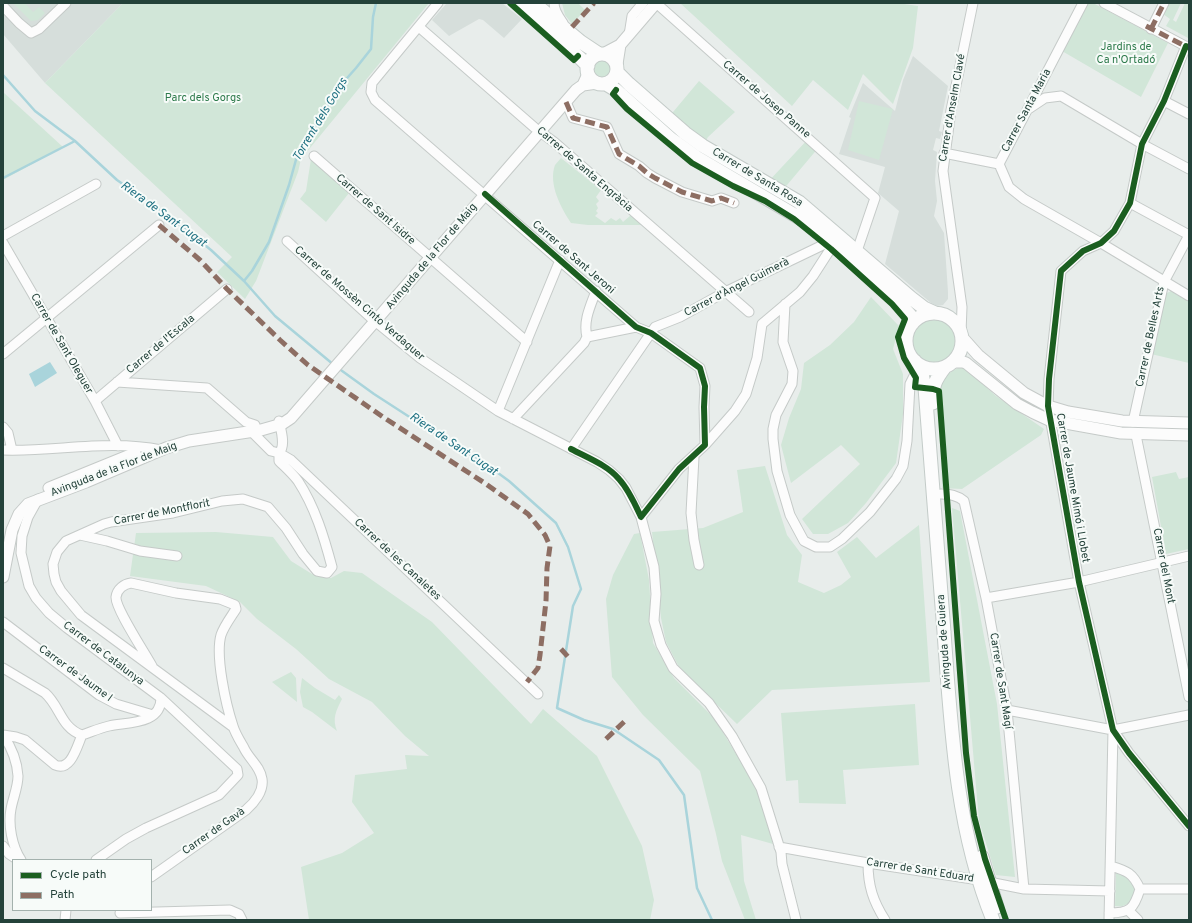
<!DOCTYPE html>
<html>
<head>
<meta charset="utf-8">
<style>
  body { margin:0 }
  #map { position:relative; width:1192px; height:923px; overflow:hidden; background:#e8edeb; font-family:Overpass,sans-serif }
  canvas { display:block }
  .frame { position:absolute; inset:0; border:4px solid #24423a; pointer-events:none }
  .legend { position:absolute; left:12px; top:859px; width:140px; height:52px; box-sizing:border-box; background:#f7fbf9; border:1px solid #a3b1ad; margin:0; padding:5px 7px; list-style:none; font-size:12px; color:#24423a }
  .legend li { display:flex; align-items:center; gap:8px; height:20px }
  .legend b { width:20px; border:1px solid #a3b1ad }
</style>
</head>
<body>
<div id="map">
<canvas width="1192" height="923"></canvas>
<div class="frame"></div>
<ul class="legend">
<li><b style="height:5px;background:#1b5e20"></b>Cycle path</li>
<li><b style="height:5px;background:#8d6e63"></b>Path</li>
</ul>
</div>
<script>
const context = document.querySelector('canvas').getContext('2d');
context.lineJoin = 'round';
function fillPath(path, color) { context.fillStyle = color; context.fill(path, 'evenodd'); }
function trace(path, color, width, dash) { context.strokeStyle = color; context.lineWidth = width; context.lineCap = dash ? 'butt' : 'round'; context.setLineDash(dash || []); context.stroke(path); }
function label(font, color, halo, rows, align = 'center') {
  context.font = font + ' Overpass,sans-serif'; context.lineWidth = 4; context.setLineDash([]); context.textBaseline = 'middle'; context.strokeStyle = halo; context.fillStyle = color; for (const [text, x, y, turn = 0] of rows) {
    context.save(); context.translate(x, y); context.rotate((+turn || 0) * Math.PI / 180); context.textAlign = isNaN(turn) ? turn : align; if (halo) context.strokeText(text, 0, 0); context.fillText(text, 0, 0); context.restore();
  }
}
fillPath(new Path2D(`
  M3,3H123L45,83L3,34Z
  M447,3H502L522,19L504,38L483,20L479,19L449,36L432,20Z
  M913,56L948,86L939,131L942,132L940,139L936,138L933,150L937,152L935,181L937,201L934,216L944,233L948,292V299L943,305L937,306L931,303L885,264L899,211L878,193L885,167L839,154L851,118L849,117L863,83L895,111L903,80Z`), '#d6dedb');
fillPath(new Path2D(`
  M13,3H25L33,12L39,7L45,13L38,20L31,21Z
  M123,3H429L301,159L298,172L256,281L245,299L217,272L232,257L45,83Z
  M562,3H578L585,10L572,24L565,15Z
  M680,3H897L918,6L913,48L893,104L863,74L848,110L813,80L792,106Z
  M1086,3H1093L1168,43L1141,97L1062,51Z
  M1169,3H1181L1173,20L1176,22L1185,3H1189V35L1188,38L1166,26L1170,19L1163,14Z
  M594 69a9 9 0 1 1 18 0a9 9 0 1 1-18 0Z
  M699,81L735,112L708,137L703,146L668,118Z
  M3,92L63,147L3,180Z
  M859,101L893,109L879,160L848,150Z
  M809,138L819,147L782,191L767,183Z
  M561,158L601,190L596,197L599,201L596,204L598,208L596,211L598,213L595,216L605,223L611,218L616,221L620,218L623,222L631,215L643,225H588L571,223C561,208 548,184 555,165C557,163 559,160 561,158Z
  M311,159L349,193L326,222L300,199L306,191Z
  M1171,291L1189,302V363L1151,354L1165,294Z
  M871,297L899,326L893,349L903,374V414L896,463L866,503L848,523L828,534H813L802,519L860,464L841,445L791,483L781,445L789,418L801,389L804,363L830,345L854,322Z
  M913 341a21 21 0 1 1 42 0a21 21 0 1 1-42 0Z
  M963,366L996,396L1044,429L1041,435L962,489L942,488L939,385C945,375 952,370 963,366Z
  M765,466L787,535L802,555L798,582L824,593L841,585L851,577L837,552L857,537L876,558L919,525L930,682L772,690L737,724L680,669L666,642L661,618L652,532L703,528L743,512L737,470Z
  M1176,472L1179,479L1189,477V549L1166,554L1152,477Z
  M952,508L960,511L997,704L1015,877L996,875L979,821Z
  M216,532L273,537L291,561L312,574L331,578L344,571L362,573L432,622L531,724L543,709L597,756L642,846L654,900L650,920H309L301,867L342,853L374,833L352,802L355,775L407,769L405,755L429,756L405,736L372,702L329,679L296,649L257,619L240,602L206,586L130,576L136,533Z
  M640,533L649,580L653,643L674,678L714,718L756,786L773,844L741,835L744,881L756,920H745L722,861L716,834L700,771L643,715L612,677L606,599L613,575L634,534Z
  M291,672L296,678L297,702L272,682Z
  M302,678L315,688L335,700L339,695L342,699C336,711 332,718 337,731L312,712L303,707L300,692Z
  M915,704L919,765L843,770L846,804L799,803L798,780L786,781L781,713Z
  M1116,873H1124C1126,875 1129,878 1131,880C1137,888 1134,902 1125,905C1122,907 1118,906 1115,906Z`), '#d1e6d8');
fillPath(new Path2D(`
  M50,362L57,373L35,387L29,374Z`), '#a9d4db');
trace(new Path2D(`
  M3,75L35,111L75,141L117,180L167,215L211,250L244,281L275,316L334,365
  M3,178L75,141
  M244,281L252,271L269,242L289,185L297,156L340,86L356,68L371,49L373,17L376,3
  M338,368L374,394L442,438L483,462L509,481L556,523L568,547L581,589L573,606L557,708L584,720L613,729L659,760L684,795L697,888L712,920`), '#a9d4db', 2.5);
const minor = new Path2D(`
  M438,3L372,83L371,92L375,100L636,327L651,333L700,368L705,386L704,407L705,445
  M554,3C554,11 559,17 563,23
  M656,3L875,198L857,251
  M1083,3L999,164L1009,187L1024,199L1101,243L1189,296
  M1104,3L1189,48
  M3,6L19,23L31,33L39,29L66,3
  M419,27L535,128L554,142L749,312
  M1151,29L1164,3
  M629,35L632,16L643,3
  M1186,46L1164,101L1142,144L1130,203L1114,231L1101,243L1083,251L1061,271L1049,379L1048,406L1079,582L1113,730L1129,753L1189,826
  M1164,101L1189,114
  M566,102L573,118L607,127L619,154L639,166L647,173L655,178L682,192L712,201L721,198L734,203
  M1027,110L1045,98L1061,96L1142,144L1189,169
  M944,153L999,164
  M314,156L527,342
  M1130,203L1189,235
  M3,236L96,184
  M287,241L370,317L420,358L498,411L597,462L609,470L619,479L626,488L641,517L654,567L656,594L654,621L661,645L673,668L709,703L732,736L761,788L781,852L782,864L796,920
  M3,243L95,401L118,446
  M785,304L783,342L793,371L792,384L776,415L773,429V439L777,471L790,515L804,541L816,547H830L842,539L870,512L896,479L903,466L907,441L910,384L914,376L920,370
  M961,333L962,307L943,171L951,110L973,3
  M587,337L636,327
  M587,337C583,321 590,307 596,291
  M3,354L159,225
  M117,382L207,388L246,422L255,425
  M95,401L227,289
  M498,411L560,260
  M513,419L584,343L587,337
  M1133,422L1164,282L1189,235
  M251,426L252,432L271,451L279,453L291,460L538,694
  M3,427L8,433L12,450
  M1136,435L1189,697
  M571,449L655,327L680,317L725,292L825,244L829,241
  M3,450C55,452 109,439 161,450
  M279,453C286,446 281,430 279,421
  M694,457L691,513L694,540L699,565
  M941,494C950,494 957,495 964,501L986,598L1007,710L1024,889
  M38,499L28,517L22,536L21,553L29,586L36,598L49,613L67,628L161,698L237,769
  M641,517L679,469L705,445L735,411L746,394L757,358L762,324L800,292L813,276L833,245
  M80,535L107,541L140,551L177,556
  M986,598L1079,582L1189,556
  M3,622L99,695L116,704L153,715
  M3,668L45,693C60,706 61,728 82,735
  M1007,710L1113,730L1189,715
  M233,727L81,615L61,591L56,582L54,574L53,564L57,552L66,541L104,524L111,522L173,513L222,501L243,499L268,507L286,528L303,554L317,571L327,573L332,567C324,537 315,507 298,481C293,474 285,467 279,461V453
  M3,735C12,748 17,760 18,776C18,787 13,798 11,809C8,825 12,846 21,860
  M3,735L16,737L25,740L55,765C71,772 77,746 82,735
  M82,735C91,732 100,728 109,726C127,722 161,725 161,698
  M3,846L9,854L18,860
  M779,847L868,863L979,880L1024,889L1110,891
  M96,860L126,839L146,828L219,795L238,775L237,769
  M868,863C868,886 873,901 885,920
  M151,877L246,810C254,803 264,791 262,779C260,766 249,759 244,748C240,741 235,733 233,726C226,705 215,656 221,635C224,626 231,617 236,609L235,605L220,599L176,593L131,583C124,584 117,589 116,597C115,608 145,653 152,666
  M1140,889H1189
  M1129,911L1138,920
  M120,913L230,910L239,914L242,920
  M1109,913C1130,913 1134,909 1140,889C1133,873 1127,871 1111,866
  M65,920L66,910
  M1109,920L1113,730`);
const tertiary = new Path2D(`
  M603,54L620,45L656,3
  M617,64L620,45
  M583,85L597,83
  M962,337L978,355L1024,393L1048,406L1068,412L1122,421L1189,423
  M953,362H963L966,363L1017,404L1032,412L1049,420L1121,433L1189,435
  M49,488L135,453
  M3,577L12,530L19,514L28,504L86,482L166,448L189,441L261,430L282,424L291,418L576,90L583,85L588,74`);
const secondary = new Path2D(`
  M518,3L580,58L588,66
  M534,3L581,42L599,54
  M587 69a15 15 0 1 1 30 0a15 15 0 1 1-30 0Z
  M617,72L629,84L685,133L703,146L799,202L911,298L924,308L935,313
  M606,84L616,90L671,139L696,157L803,220L829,241L900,304L910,315L912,324
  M906 341a28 28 0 1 1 56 0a28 28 0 1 1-56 0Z
  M915,361L922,374L925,388C932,470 938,551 944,632C951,729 956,829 993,920
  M933,403C932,386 935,380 945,367
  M982,857L997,907`);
trace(minor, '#c5cac8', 11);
trace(tertiary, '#c5cac8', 13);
trace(secondary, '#c3cbc8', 15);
trace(minor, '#fcfcfc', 9);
trace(tertiary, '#fcfcfc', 11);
trace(secondary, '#fcfcfc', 13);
trace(new Path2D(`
  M1146,26L1189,48
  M572,27L594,3
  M1151,29L1164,3
  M566,102L573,118L607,127L619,154L639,166L647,173L655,178L682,192L712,201L721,198L734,203
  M159,225L200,260L227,289L280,340L308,365L383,417L486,484L528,514L545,535L550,546L547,568L546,601L540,655L538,668L527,682
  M561,649L570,659
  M606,739L626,720`), '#8d6e63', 5, [10, 5]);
trace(new Path2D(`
  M510,3L574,60L578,56
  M1186,46L1164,101L1142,144L1130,203L1114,231L1101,243L1083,251L1061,271L1049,379L1048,406L1079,582L1113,730L1129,753L1189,826
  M616,90L613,94L627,109L692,163L733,186L765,201L794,219L831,249L892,304L905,319L898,337L904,358L916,378L915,387L933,389L939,391L966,753L974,816L985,859L1006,920
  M485,194L636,327L651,333L700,368L705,386L704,407L705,445L679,469L641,517C635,504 629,490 619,479C607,465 588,458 571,449`), '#1b5e20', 6);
label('11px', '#2d7a4b', '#f7fbf9', [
  ["Jardins de",1126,48],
  ["Ca n'Ortadó",1126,61],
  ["Parc dels Gorgs",203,99]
]);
label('11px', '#24423a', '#f7fbf9', [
  ["Carrer de Josep Panne",766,100,41],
  ["Carrer d'Anselm Clavé",953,108,-80],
  ["Carrer Santa Maria",1027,111,-62],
  ["Carrer de Santa Engràcia",584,170,41],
  ["Carrer de Santa Rosa",757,178,31],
  ["Carrer de Sant Isidre",375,210,41],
  ["Avinguda de la Flor de Maig",432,257,-50],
  ["Carrer de Sant Jeroni",573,258,41],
  ["Carrer d'Àngel Guimerà",737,288,-27],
  ["Carrer de Mossèn Cinto Verdaguer",359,304,41],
  ["Carrer de Belles Arts",1151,337,-78],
  ["Carrer de Sant Oleguer",61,344,60],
  ["Carrer de l'Escala",161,345,-40],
  ["Avinguda de la Flor de Maig",114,470,-21],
  ["Carrer de Jaume Mimó i Llobet",1072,488,80],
  ["Carrer de Montflorit",162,513,-11],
  ["Carrer de les Canaletes",397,560,43],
  ["Carrer del Mont",1163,566,79],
  ["Avinguda de Guiera",945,642,-94],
  ["Carrer de Catalunya",103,654,37],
  ["Carrer de Jaume I",75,674,36],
  ["Carrer de Sant Magí",1000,681,81],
  ["Carrer de Gavà",214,832,-35],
  ["Carrer de Sant Eduard",920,871,9]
]);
label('italic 12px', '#1c6f80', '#f7fbf9', [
  ["Torrent dels Gorgs",321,120,-59],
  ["Riera de Sant Cugat",163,215,36],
  ["Riera de Sant Cugat",453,445,34]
]);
</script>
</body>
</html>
